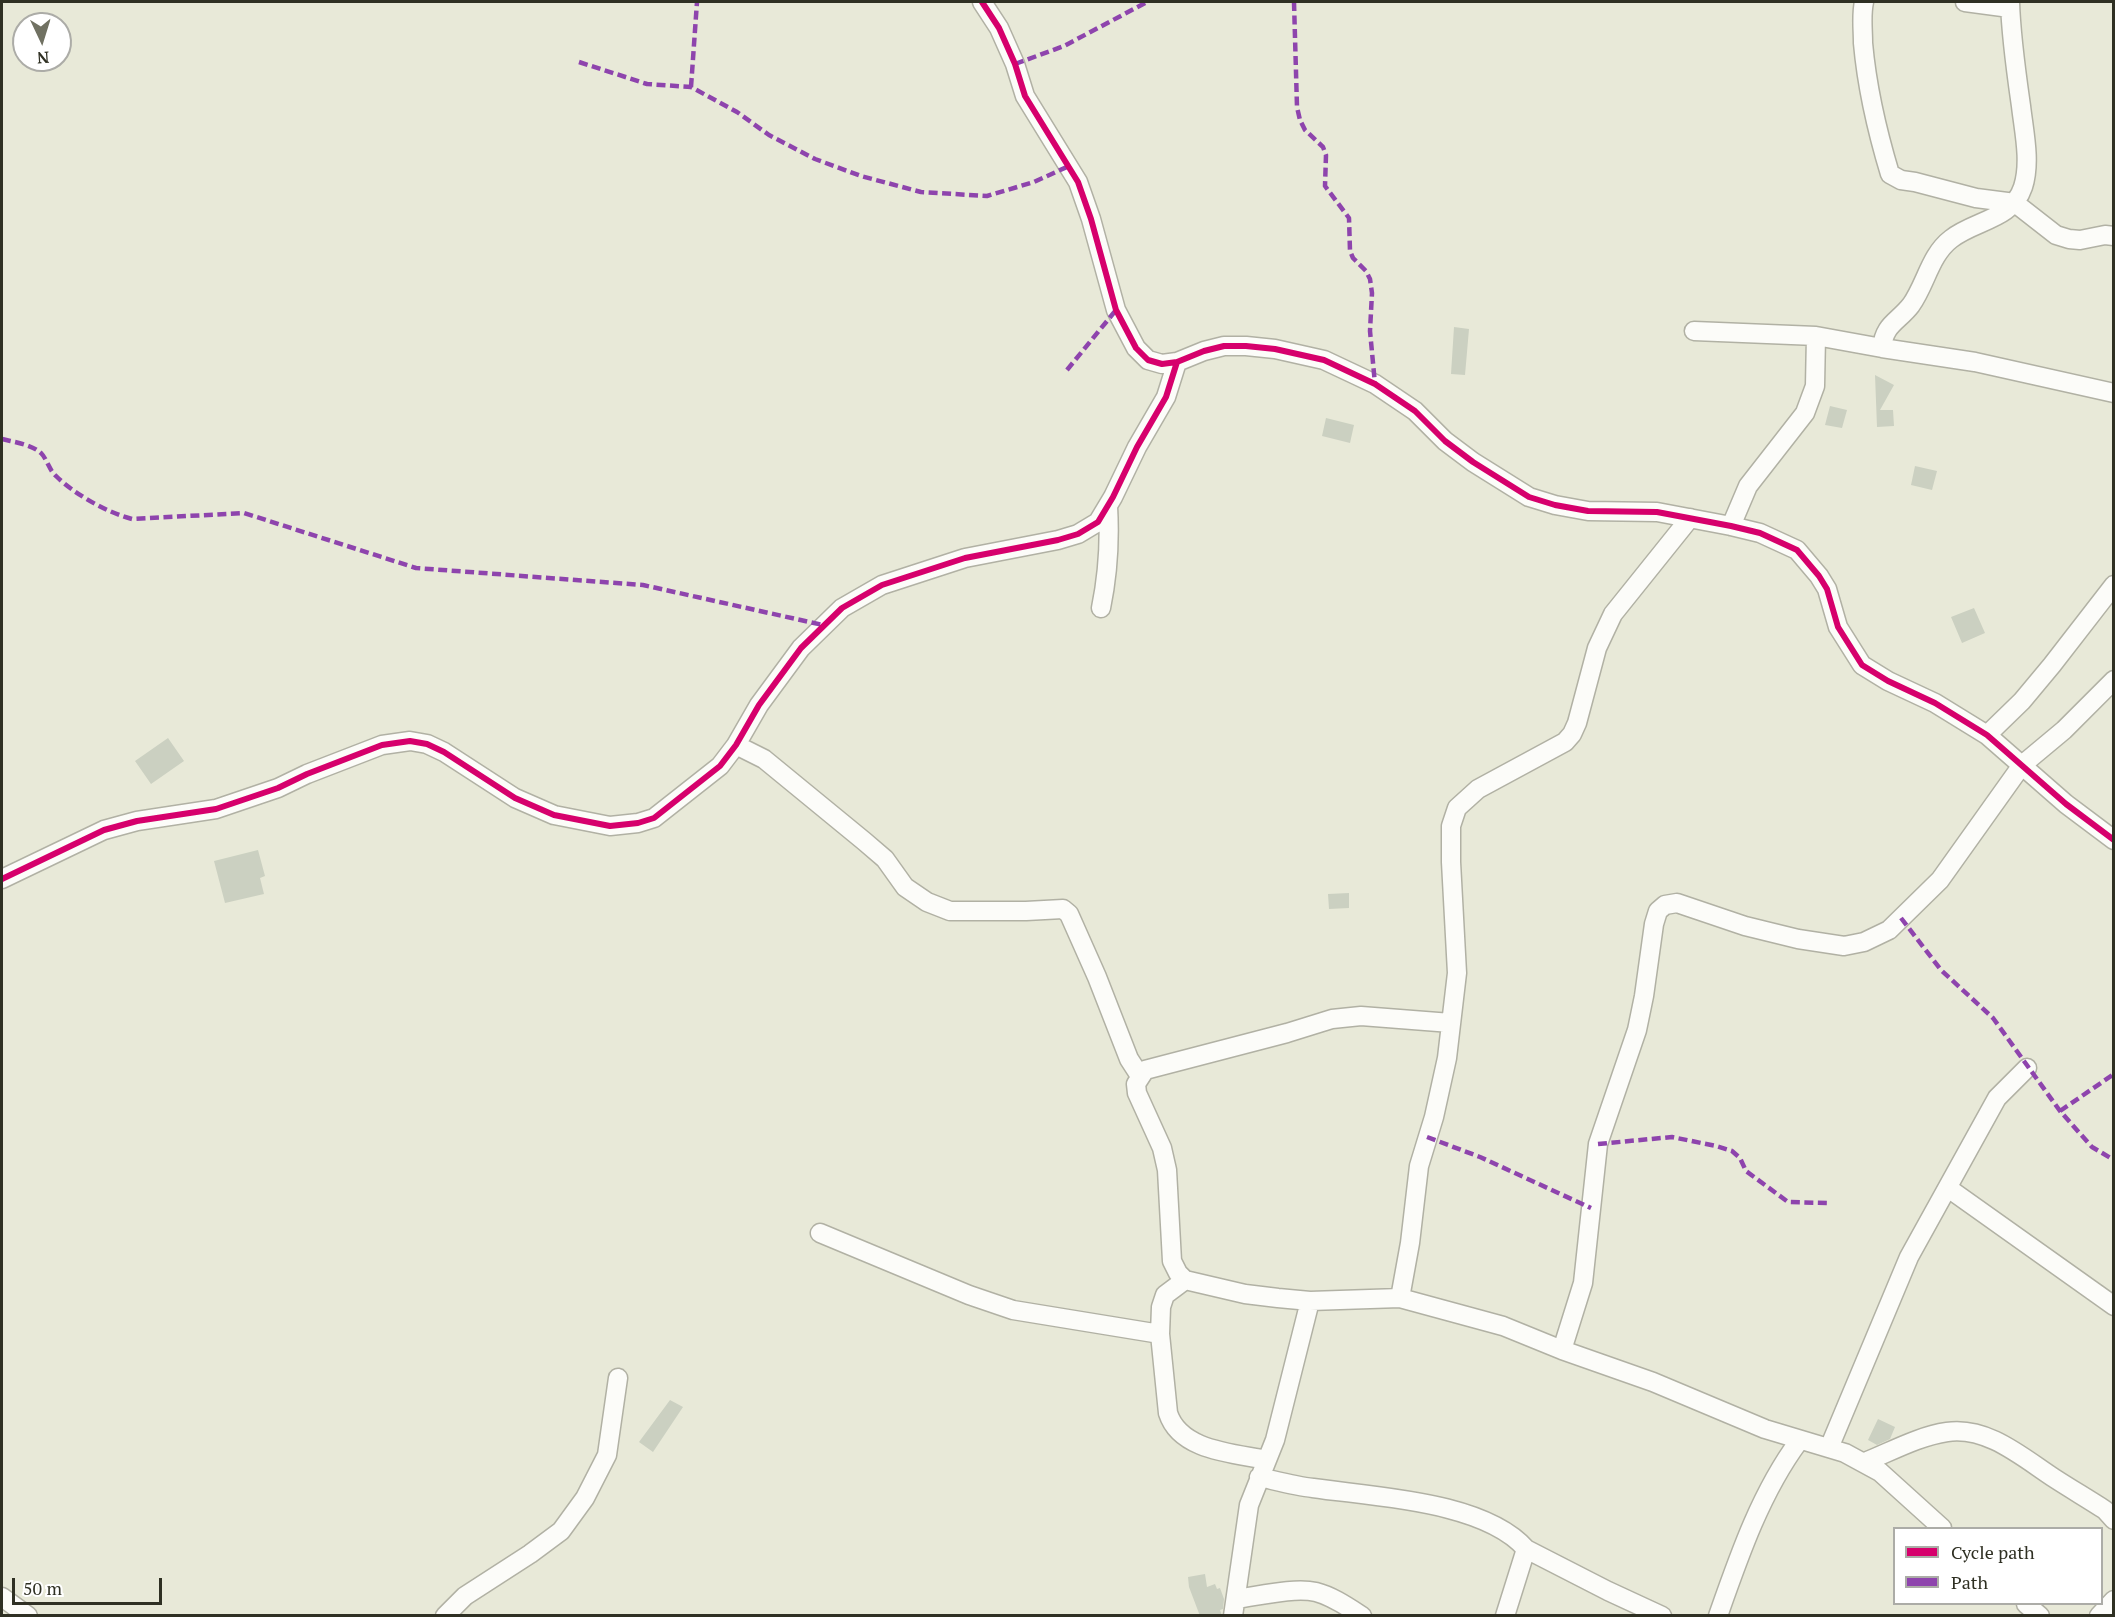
<!DOCTYPE html>
<html>
<head>
<meta charset="utf-8">
<style>
  body { margin:0 }
  #map { position:relative; width:2115px; height:1617px; overflow:hidden; background:#e8e9d8; font-family:"PT Serif",serif }
  canvas { display:block }
  .frame { position:absolute; inset:0; border:3px solid #2f3023; pointer-events:none }
  .legend { position:absolute; left:1893px; top:1527px; width:210px; height:78px; box-sizing:border-box; background:#fff; border:2px solid #acaca7; margin:0; padding:8px 10px; list-style:none; font-size:18px; color:#2f3023 }
  .legend li { display:flex; align-items:center; gap:12px; height:30px }
  .legend b { width:30px; border:2px solid #acaca7 }
  .north { position:absolute; left:12px; top:12px; width:60px; height:60px; box-sizing:border-box; background:#fff; border:2px solid #acaca7; border-radius:50%; rotate:176deg; font-size:16px; font-weight:700; line-height:24px; text-align:center; color:#2f3023 }
  .north::after { content:''; display:block; margin:auto; width:21px; height:27px; background:#707162; clip-path:polygon(50% 0,100% 100%,50% 72%,0 100%) }
  .scale { position:absolute; left:12px; top:1578px; width:150px; height:27px; box-sizing:border-box; border:3px solid #2f3023; border-top:0; padding-left:8px; font-size:18px; line-height:21px; white-space:nowrap; color:#2f3023; -webkit-text-stroke:4px #fff; paint-order:stroke }
</style>
</head>
<body>
<div id="map">
<canvas width="2115" height="1617"></canvas>
<div class="frame"></div>
<ul class="legend">
<li><b style="height:8px;background:#d6006c"></b>Cycle path</li>
<li><b style="height:8px;background:#8e44ad"></b>Path</li>
</ul>
<div class="north">N</div>
<div class="scale">50 m</div>
</div>
<script>
const context = document.querySelector('canvas').getContext('2d');
context.lineJoin = 'round';
function fillPath(path, color) { context.fillStyle = color; context.fill(path, 'evenodd'); }
function trace(path, color, width, dash) { context.strokeStyle = color; context.lineWidth = width; context.lineCap = dash ? 'butt' : 'round'; context.setLineDash(dash || []); context.stroke(path); }
fillPath(new Path2D(`
  M1454,327L1469,329L1465,375L1451,374Z
  M1875,375L1894,385L1880,410H1893L1894,426L1877,427Z
  M1830,406L1847,410L1842,428L1825,425Z
  M1326,418L1354,425L1350,443L1322,436Z
  M1915,466L1937,471L1932,490L1911,485Z
  M1974,608L1985,633L1962,643L1951,617Z
  M168,738L184,761L151,784L135,761Z
  M258,850L265,876L260,878L264,894L225,903L214,861Z
  M1349,893V908L1329,909L1328,894Z
  M670,1400L683,1407L653,1452L639,1442Z
  M1878,1419L1895,1427L1890,1439L1877,1445L1868,1440Z
  M1205,1574L1207,1587L1215,1584L1217,1589L1220,1588L1224,1599L1223,1609L1220,1610L1222,1616H1200L1189,1587L1188,1577Z`), '#cbd0c1');
const street = new Path2D(`
  M982,2L999,28L1015,64L1025,96L1078,182L1091,219L1116,310L1136,348L1148,360L1162,364L1177,362L1204,351L1224,346H1246L1275,349L1324,360L1375,384L1415,411L1445,441L1473,462L1529,497L1555,505L1588,511L1657,512L1731,526L1760,533L1797,550L1819,576L1827,589L1838,627L1862,665L1888,681L1935,703L1987,735L2066,804L2114,840
  M1864,2C1861,15 1863,29 1863,43C1867,88 1877,131 1890,174L1901,180L1915,182L1976,198L2015,203L2056,235L2069,239L2080,240L2105,235L2114,236
  M1965,2L2010,8
  M1694,331L1816,336L1882,348L1975,362L2114,393
  M1882,348C1884,324 1898,322 1911,305C1926,284 1930,255 1951,239C1975,220 2012,220 2023,187C2031,162 2024,132 2021,106C2016,71 2011,37 2010,2
  M1731,526L1748,486L1805,413L1815,386L1816,336
  M1101,608C1108,574 1110,541 1108,506
  M1987,735L2022,701L2052,665L2114,585
  M736,745L764,759L864,841L885,859L905,887L927,902L950,911H1026L1063,909L1069,914L1097,977L1129,1059L1140,1076
  M2,879L104,830L137,821L216,809L278,788L307,774L382,745L410,741L427,744L444,752L515,798L554,815L610,826L638,823L654,818L720,766L736,745L759,705L801,648L842,608L882,585L965,558L1058,540L1078,534L1098,522L1113,497L1137,447L1166,397L1177,362
  M1451,1023L1361,1016L1332,1019L1287,1033L1145,1070L1136,1084L1137,1093L1162,1148L1167,1170L1172,1261L1178,1273L1185,1280L1245,1294L1278,1298L1310,1301L1400,1298L1503,1326L1562,1350L1653,1382L1765,1429L1845,1453L1880,1472L1942,1528
  M1948,1188L2114,1306
  M820,1233L969,1295L1013,1310L1160,1334
  M1185,1280L1165,1295L1161,1307L1160,1334L1168,1413C1180,1451 1233,1453 1267,1460
  M1400,1298L1410,1243L1419,1166L1434,1117L1447,1058L1457,973L1451,862V826L1457,808L1478,789L1565,742L1572,734L1577,723L1597,648L1613,614L1690,518
  M1562,1350L1583,1283L1598,1144L1637,1030L1644,996L1654,924L1658,911L1665,905L1677,903L1745,926L1798,939L1844,946L1864,942L1889,930L1940,880L2022,765L2064,730L2114,680
  M1829,1448L1909,1257L1997,1098L2027,1068
  M1865,1462C1890,1452 1919,1436 1947,1432C1987,1426 2022,1457 2054,1478C2071,1489 2088,1499 2105,1510L2114,1520
  M1259,1477C1277,1481 1295,1486 1313,1488C1374,1497 1484,1501 1526,1549L1608,1591L1662,1616
  M2,1597L28,1616
  M1236,1599C1259,1596 1294,1587 1316,1592C1332,1596 1348,1607 1362,1616
  M2026,1604L2040,1616
  M445,1616L465,1596L530,1554L561,1531L585,1498L607,1455L618,1378
  M1233,1616L1249,1505L1275,1440L1310,1301
  M1505,1616L1526,1549
  M1718,1616C1739,1556 1761,1492 1799,1441
  M2099,1616L2114,1600`);
trace(street, '#b1b1a4', 21);
trace(street, '#fcfcf9', 18);
trace(new Path2D(`
  M1294,2L1297,107L1300,120L1305,130L1323,147L1326,155L1325,186L1349,218L1350,251L1353,258L1366,271L1370,279L1372,293L1370,331L1375,384
  M579,62L647,84L691,87L737,112L769,135L815,159L861,176L921,192L987,196L1034,182L1069,166
  M1015,64L1064,46L1147,2
  M691,87L697,2
  M1067,370L1116,310
  M2,439C13,442 31,444 41,453C47,459 49,470 56,476C74,494 108,513 132,519L244,513L416,568L643,585L823,625
  M1901,918L1941,970L1993,1018L2060,1111L2092,1147L2114,1160
  M2060,1111L2114,1074
  M1427,1137L1480,1157L1591,1208
  M1598,1144L1672,1137L1716,1146L1732,1151L1740,1158L1746,1171L1788,1202L1828,1203`), '#8e44ad', 4.5, [9, 4.5]);
trace(new Path2D(`
  M982,2L999,28L1015,64L1025,96L1078,182L1091,219L1116,310L1136,348L1148,360L1162,364L1177,362L1204,351L1224,346H1246L1275,349L1324,360L1375,384L1415,411L1445,441L1473,462L1529,497L1555,505L1588,511L1657,512L1731,526L1760,533L1797,550L1819,576L1827,589L1838,627L1862,665L1888,681L1935,703L1987,735L2066,804L2114,840
  M2,879L104,830L137,821L216,809L278,788L307,774L382,745L410,741L427,744L444,752L515,798L554,815L610,826L638,823L654,818L720,766L736,745L759,705L801,648L842,608L882,585L965,558L1058,540L1078,534L1098,522L1113,497L1137,447L1166,397L1177,362`), '#d6006c', 6);
</script>
</body>
</html>
